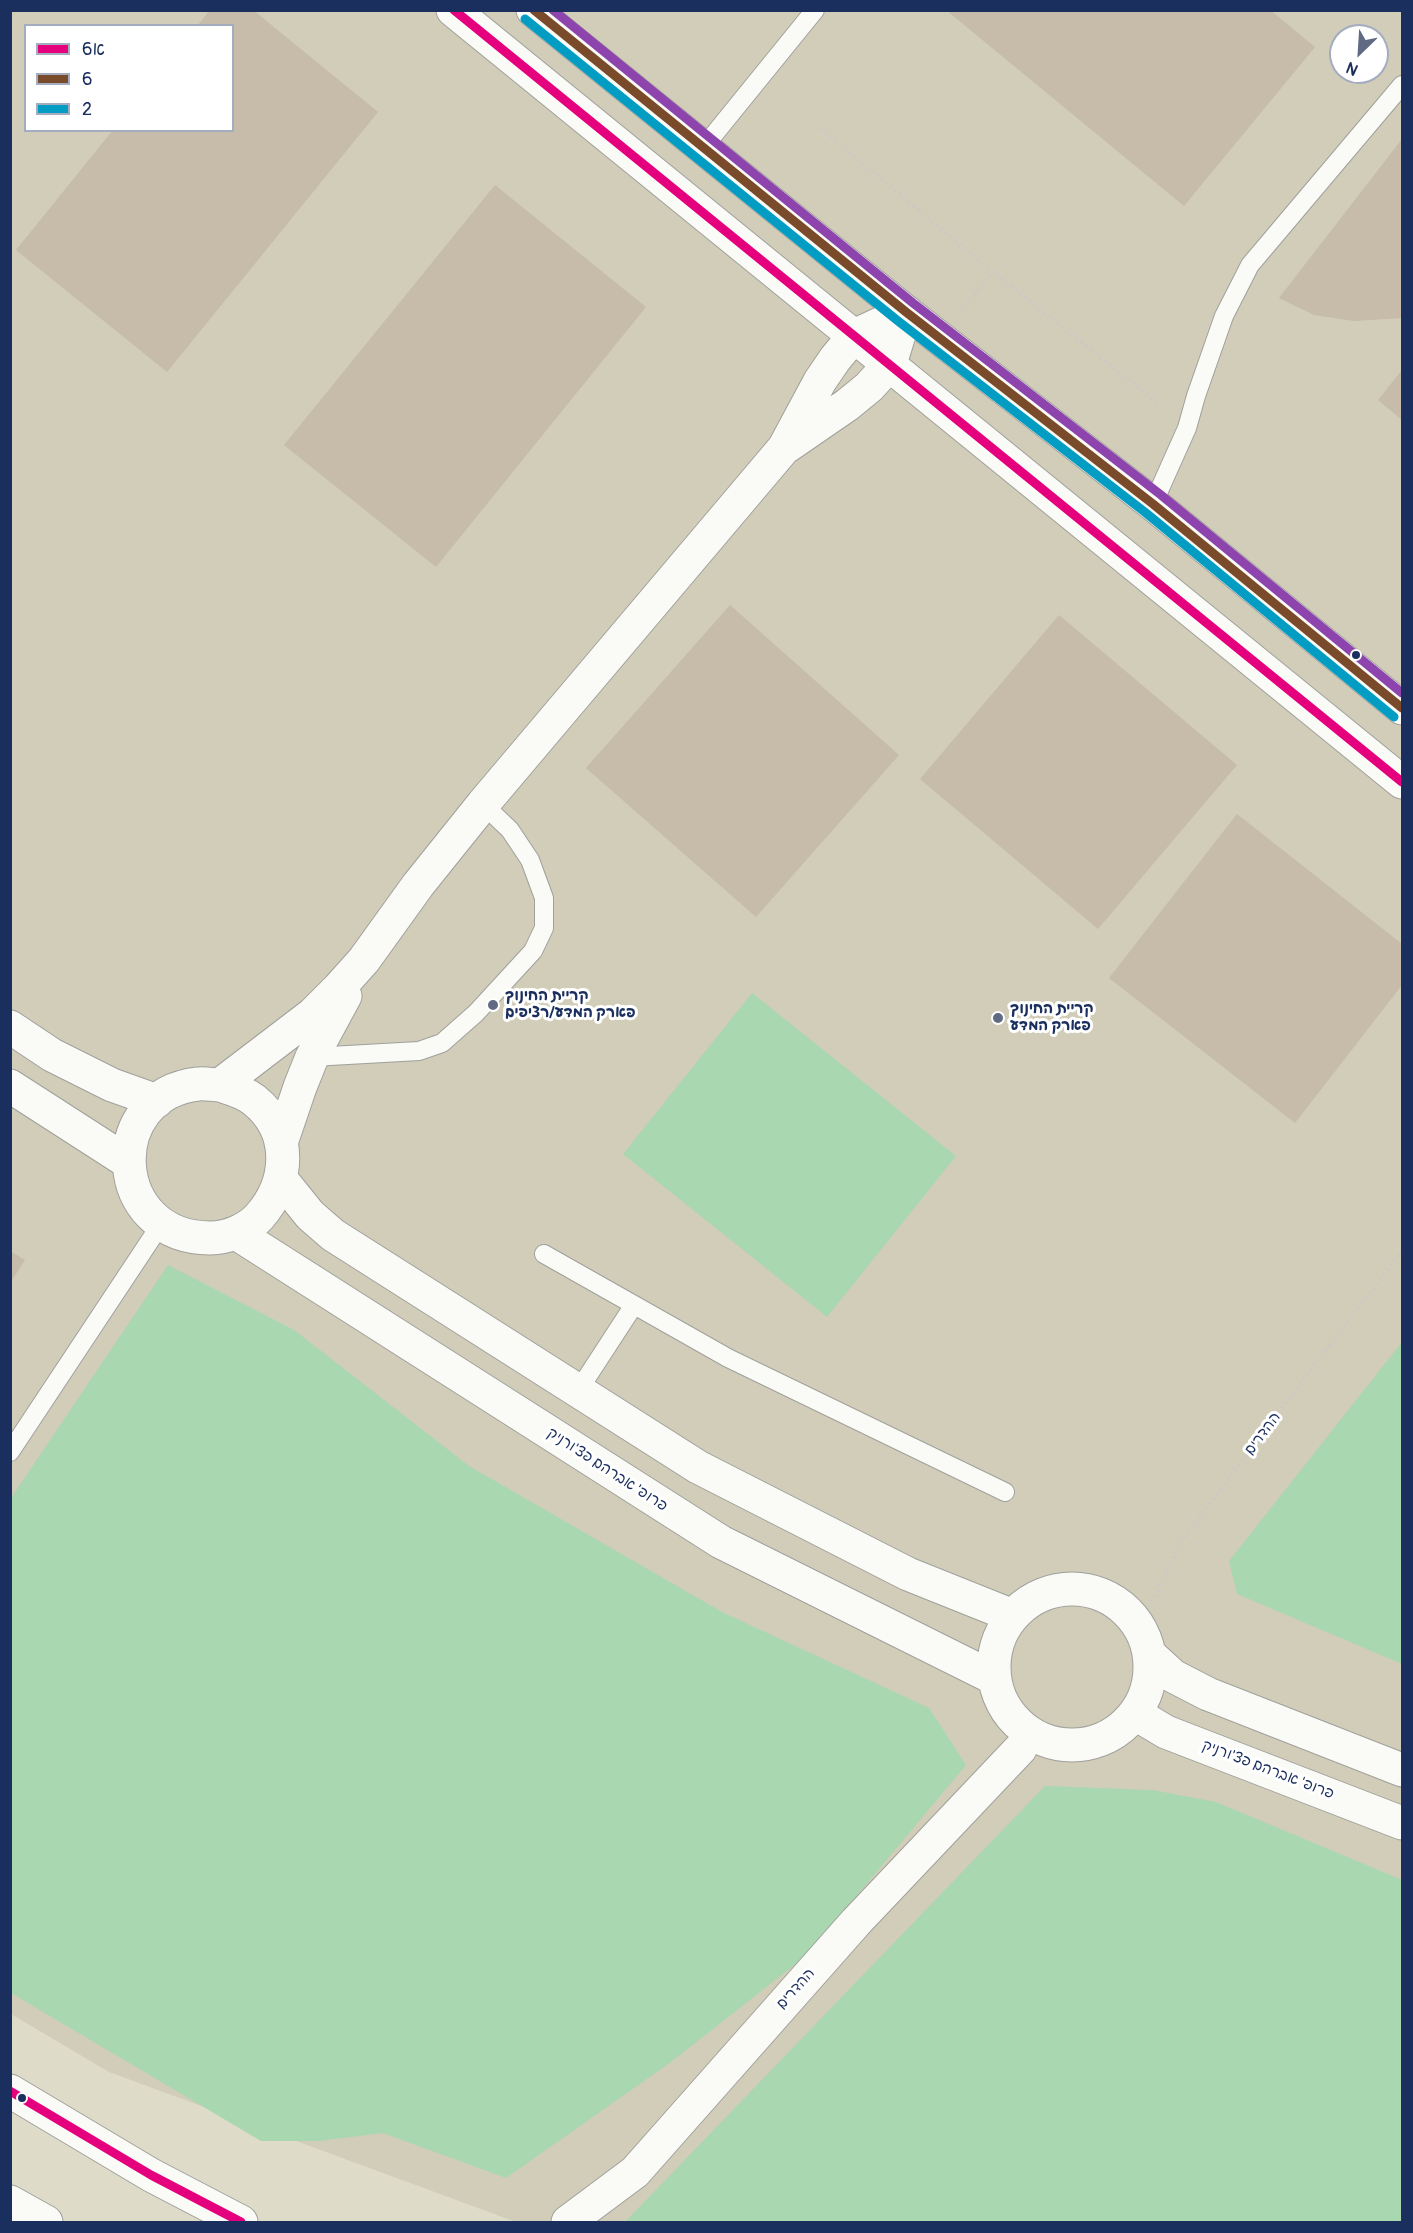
<!DOCTYPE html>
<html>
<head>
<meta charset="utf-8">
<style>
  body { margin:0 }
  #map { position:relative; width:1413px; height:2233px; overflow:hidden; background:#dfdbc9; font-family:Pangolin,"Playpen Sans Hebrew",sans-serif }
  canvas { display:block }
  .frame { position:absolute; inset:0; border:12px solid #1b2f5e; pointer-events:none }
  .legend { position:absolute; left:24px; top:24px; width:210px; height:108px; box-sizing:border-box; background:#fff; border:2px solid #a4acbf; margin:0; padding:8px 10px; list-style:none; font-size:18px; color:#1b2f5e }
  .legend li { display:flex; align-items:center; gap:12px; height:30px }
  .legend b { width:30px; border:2px solid #a4acbf }
  .north { position:absolute; left:1329px; top:24px; width:60px; height:60px; box-sizing:border-box; background:#fff; border:2px solid #a4acbf; border-radius:50%; rotate:205deg; font-size:16px; font-weight:700; line-height:24px; text-align:center; color:#1b2f5e }
  .north::after { content:''; display:block; margin:auto; width:21px; height:27px; background:#606b83; clip-path:polygon(50% 0,100% 100%,50% 72%,0 100%) }
</style>
</head>
<body>
<div id="map">
<canvas width="1413" height="2233"></canvas>
<div class="frame"></div>
<ul class="legend">
<li><b style="height:8px;background:#e5007d"></b>6א</li>
<li><b style="height:8px;background:#7a4b2a"></b>6</li>
<li><b style="height:8px;background:#039dc3"></b>2</li>
</ul>
<div class="north">N</div>
</div>
<script>
const context = document.querySelector('canvas').getContext('2d');
context.lineJoin = 'round';
function fillPath(path, color) { context.fillStyle = color; context.fill(path, 'evenodd'); }
function trace(path, color, width, dash) { context.strokeStyle = color; context.lineWidth = width; context.lineCap = dash ? 'butt' : 'round'; context.setLineDash(dash || []); context.stroke(path); }
function label(font, color, halo, rows, align = 'center') {
  context.font = font + ' Pangolin,"Playpen Sans Hebrew",sans-serif'; context.lineWidth = 6; context.setLineDash([]); context.textBaseline = 'middle'; context.strokeStyle = halo; context.fillStyle = color; for (const [text, x, y, turn = 0] of rows) {
    context.save(); context.translate(x, y); context.rotate((+turn || 0) * Math.PI / 180); context.textAlign = isNaN(turn) ? turn : align; if (halo) context.strokeText(text, 0, 0); context.fillText(text, 0, 0); context.restore();
  }
}
fillPath(new Path2D(`
  M11,11H1402V2222H516L109,2072L11,2014ZM26,26H232V130H26ZM1341,36H1377V72H1341Z`), '#d1cdb9');
fillPath(new Path2D(`
  M752,993L956,1156L827,1317L623,1154Z
  M168,1265L294,1330L469,1466L722,1612L929,1708L966,1765L807,1955L671,2062L506,2178L383,2133L318,2141H261L11,1993V1498Z
  M1402,1342V1664L1237,1594L1229,1561Z
  M1045,1786L1152,1790L1216,1802L1402,1880V2222H625Z`), '#a9d7af');
fillPath(new Path2D(`
  M210,10H253L378,112L167,372L16,250L113,130H232V26H197Z
  M946,10H1270L1315,47L1184,206Z
  M1402,139V318L1354,321L1314,315L1279,298Z
  M495,185L646,307L436,567L284,445Z
  M1402,370V420L1378,400Z
  M730,605L899,755L756,917L586,768Z
  M1059,615L1237,765L1098,929L920,779Z
  M1237,814L1402,944V985L1295,1123L1109,978Z
  M10,1251L25,1260L10,1283Z`), '#c7bba9');
const lane = new Path2D(`
  M703,148L815,10
  M1153,504L1187,428L1196,396L1224,316L1250,265L1402,85
  M312,1057L419,1051L442,1043L476,1013L533,951L544,928V898L530,860L510,830L483,804
  M544,1254L728,1358L1005,1492
  M578,1391L634,1305
  M10,1452L161,1224`);
const street = new Path2D(`
  M786,447L847,405L869,387L890,364L906,312
  M10,1027L52,1055L112,1085L157,1101
  M220,1085C232,1089 244,1092 254,1100C293,1131 290,1182 259,1217C247,1230 227,1238 210,1238C108,1238 101,1095 198,1084C205,1083 213,1085 220,1085L313,1014L339,988L364,960L418,885L483,804L784,448L820,381L835,359L854,336L906,312
  M10,1086L128,1162
  M281,1143L300,1087L312,1057L345,996
  M281,1179L310,1215L333,1235L698,1467L908,1574L1013,1616
  M236,1233L721,1542L994,1678
  M994 1667a78 78 0 1 1 156 0a78 78 0 1 1-156 0Z
  M1150,1655L1173,1676L1208,1694L1402,1770
  M1136,1714L1166,1732L1402,1823
  M568,2222L635,2172L856,1922L1020,1749`);
const secondary = new Path2D(`
  M453,10L1402,782
  M533,10L906,312L1153,504L1402,708
  M10,2091L151,2175L241,2222
  M10,2202L46,2222`);
trace(lane, '#a0a09c', 20);
trace(street, '#a0a09c', 35);
trace(secondary, '#a0a09c', 35);
trace(new Path2D(`
  M821,129L971,254L1160,405
  M962,308L994,272
  M1144,1618L1180,1543L1402,1250`), '#c9c9c8', 4, [1.5, 4.5]);
trace(lane, '#fafaf7', 18);
trace(street, '#fafaf7', 33);
trace(secondary, '#fafaf7', 33);
trace(new Path2D(`
  M454,10L1402,782
  M10,2091L151,2175L241,2222`), '#e5007d', 9);
trace(new Path2D(`
  M534,10L906,312L1153,504L1402,708`), '#7a4b2a', 9);
trace(new Path2D(`
  M525,19L898,321L1146,513L1394,717`), '#039dc3', 9);
trace(new Path2D(`
  M553,10L913,303L1161,495L1402,693`), '#8e44ad', 9);
for (const [x, y, r, color] of [
  [1356,655,5,"#1b2f5e"],
  [493,1005,6,"#606b83"],
  [998,1018,6,"#606b83"],
  [22,2098,5,"#1b2f5e"]
]) { const dot = new Path2D(); dot.arc(x, y, r, 0, 2 * Math.PI); context.fillStyle = color; context.fill(dot); trace(dot, '#fff', 2); }
label('bold 15px', '#1b2f5e', '#fff', [
  ["קריית החינוך",505,996],
  ["פארק המדע/רציפים",505,1013],
  ["קריית החינוך",1010,1009],
  ["פארק המדע",1010,1026]
], 'left');
label('15px', '#1b2f5e', '#fff', [
  ["ההדרים",1263,1434,-53],
  ["פרופ' אברהם פצ'ורניק",607,1470,33],
  ["פרופ' אברהם פצ'ורניק",1268,1770,21],
  ["ההדרים",796,1989,-48]
]);
</script>
</body>
</html>
